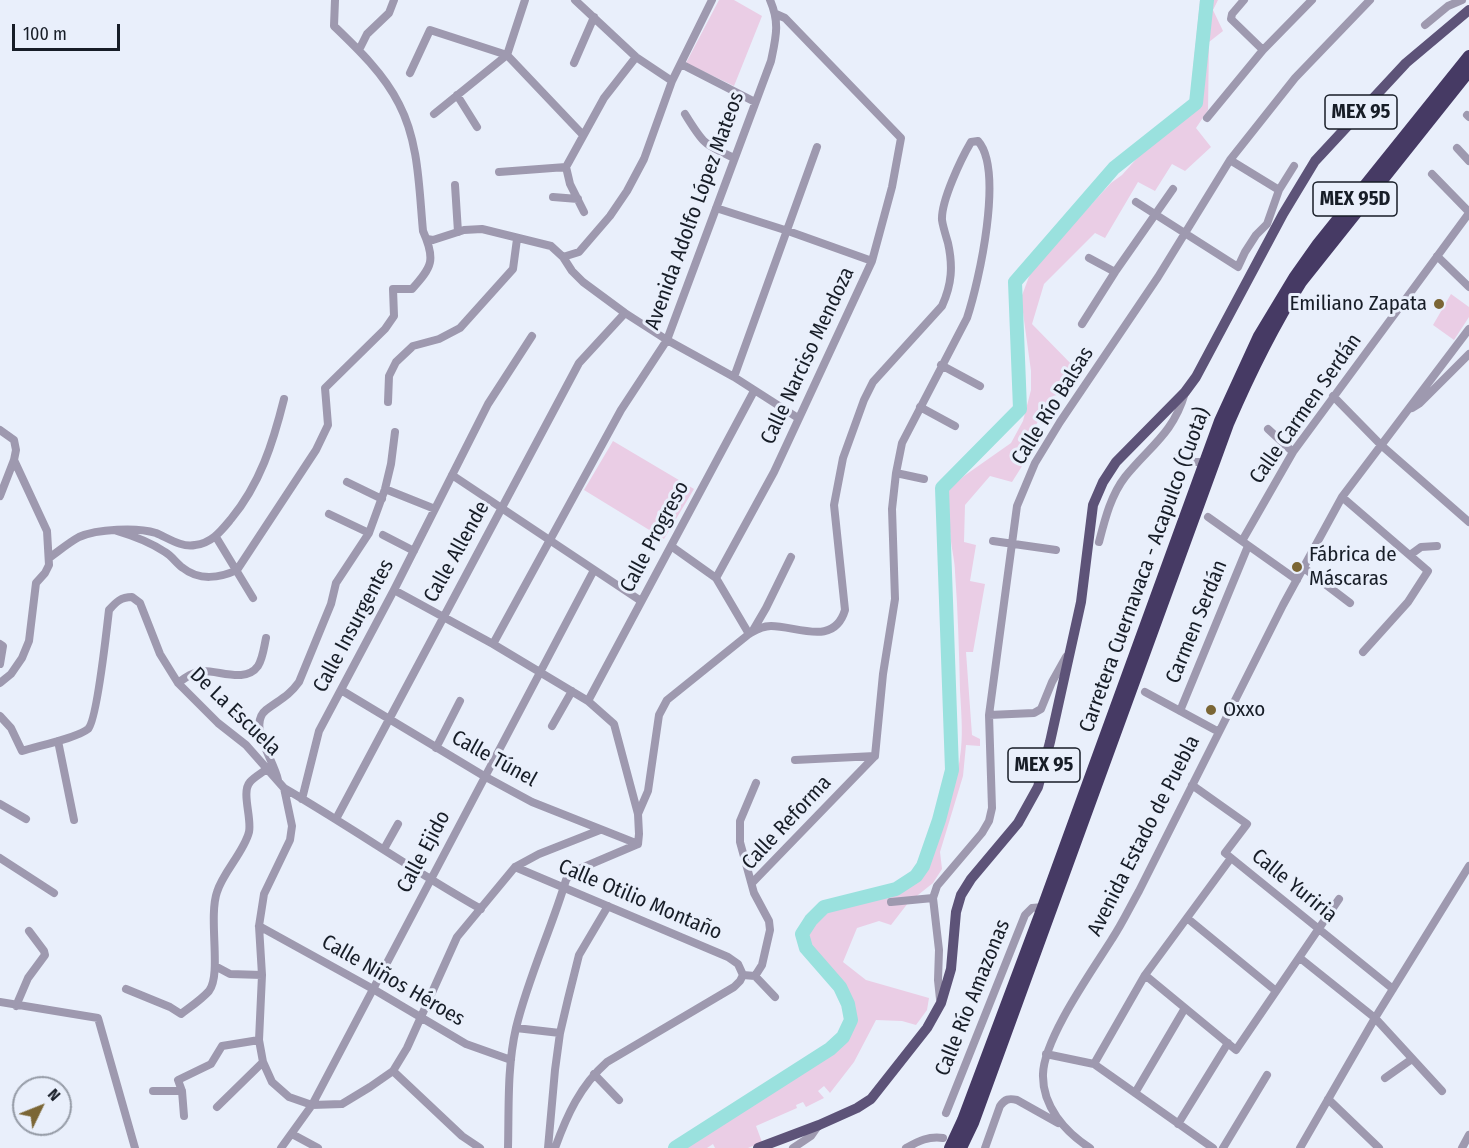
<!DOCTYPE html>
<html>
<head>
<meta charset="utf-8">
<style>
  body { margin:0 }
  #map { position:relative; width:1469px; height:1148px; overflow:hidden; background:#e9effb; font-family:"Fira Sans Condensed",sans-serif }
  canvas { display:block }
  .north { position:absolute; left:12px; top:1076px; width:60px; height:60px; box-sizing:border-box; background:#e9effb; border:2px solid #959ba6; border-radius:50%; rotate:47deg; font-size:16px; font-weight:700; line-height:24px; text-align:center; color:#171d27 }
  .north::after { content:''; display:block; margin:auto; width:21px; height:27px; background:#7b6635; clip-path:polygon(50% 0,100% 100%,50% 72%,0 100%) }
  .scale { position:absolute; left:12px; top:24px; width:108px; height:27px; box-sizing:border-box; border:3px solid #171d27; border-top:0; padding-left:8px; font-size:18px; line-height:21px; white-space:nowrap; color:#171d27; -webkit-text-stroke:4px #e9effb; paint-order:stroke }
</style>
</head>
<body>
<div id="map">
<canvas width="1469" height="1148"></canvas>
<div class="north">N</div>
<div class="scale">100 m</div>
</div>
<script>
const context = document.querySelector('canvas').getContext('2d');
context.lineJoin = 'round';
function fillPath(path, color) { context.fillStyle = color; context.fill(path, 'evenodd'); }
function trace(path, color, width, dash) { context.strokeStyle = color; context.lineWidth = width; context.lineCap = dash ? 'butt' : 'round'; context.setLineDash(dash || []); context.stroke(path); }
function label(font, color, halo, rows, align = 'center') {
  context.font = font + ' "Fira Sans Condensed",sans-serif'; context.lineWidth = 6; context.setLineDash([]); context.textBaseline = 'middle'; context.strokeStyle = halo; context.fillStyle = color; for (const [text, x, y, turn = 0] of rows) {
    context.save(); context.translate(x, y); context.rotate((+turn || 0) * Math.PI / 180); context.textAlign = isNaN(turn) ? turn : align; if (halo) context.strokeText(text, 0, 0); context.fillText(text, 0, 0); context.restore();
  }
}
fillPath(new Path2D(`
  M719,0H734L762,16L734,86L686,63Z
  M1200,0H1218L1213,10L1223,31L1209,42L1208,110L1196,128L1211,147L1185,171L1172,164L1155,191L1138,182L1105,238L1095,233L1044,284L1032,324L1077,370L1061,394L1053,396L1016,459L1024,463L1012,482L990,476L965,505L964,542L976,545L970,581L985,584L973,652H966L972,735L980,739V746L966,745L963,776L940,852L942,869L933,883L908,903L891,925L879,921L857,928L843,962L866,980L929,998L927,1010L916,1025L902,1021L876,1020L854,1062L830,1093L824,1086L818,1091L824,1098L806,1107L803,1102L796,1105L797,1108L756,1126L762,1142L748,1148H715L713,1144L707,1148H673L743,1109L827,1055C896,985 786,970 804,920C813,897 869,901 889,895C894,893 900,889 905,886C918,876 924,858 930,844C945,813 958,783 961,749C963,730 961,710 960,690C959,651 958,612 955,572C955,562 952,551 951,541C949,524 948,508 947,491L964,476L1011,443L1023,421L1031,390V371L1021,298L1030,274L1039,261L1111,183L1122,175L1190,99Z
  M1451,294L1469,307V317L1454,340L1433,325Z
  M613,441L694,489L664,539L584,490Z`), '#eacde5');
trace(new Path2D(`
  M675,1148L830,1049L843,1037L851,1020L848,1004L840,987L806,948L802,934L811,920L824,907L896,889L916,876L923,866L939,820L952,770L942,488L1020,409L1015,282L1114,168L1196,103L1207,0`), '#9ae1de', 14);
trace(new Path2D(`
  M575,0L636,57L672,81
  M1244,0L1232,14L1231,19L1263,50
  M1425,25L1448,6L1462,0
  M359,50L367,34L389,13L394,0
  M507,55L525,0
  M574,63L594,17
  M681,64L755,102
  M410,73L430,30L507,55L583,135
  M457,95L477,127
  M434,114L507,55
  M685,114C703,143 703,144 734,158
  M1467,115L1469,117
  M1207,118L1263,50L1312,0
  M1457,148L1469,161
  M1230,160L1279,190
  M566,167L604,98L636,57
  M566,167L570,184L584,212
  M499,172L566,167
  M1432,174L1469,212
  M455,185L458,232
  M553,197L578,199
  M1136,202L1238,267L1245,252L1256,235L1267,224L1279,190L1294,166
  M716,208L788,231L872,261
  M427,239L433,240L464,230L482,229L551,246L563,257L572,271L583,282L625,313L667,340L734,377L798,418
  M1437,256L1469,287
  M563,257L579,252L610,216L627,191L644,159L672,81L712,0
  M1089,258L1115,272
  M1082,324L1115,272L1173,189
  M941,365L980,386
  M734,377L817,147
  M1333,396L1381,445L1469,522
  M388,402L389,376L396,362L413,346L439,339L460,328L513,269L517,239
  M920,407L955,426
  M1412,408L1420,403L1469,354
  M1268,429L1293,452
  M0,430L14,440L16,450L14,460L0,496
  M1177,458L1195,462H1205
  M896,473L924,479
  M452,475L641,601
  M347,482L382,499
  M385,489L435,509
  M1342,497L1428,571L1408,602L1363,652
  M329,514L369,533
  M1208,517L1297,580
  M117,531C134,536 150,542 165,552C172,556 176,563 183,568C199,581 220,578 237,570L316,450L328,425L325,388L385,329L394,316L393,289H412C432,267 436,260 423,231C419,189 419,142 399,104C384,74 358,49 334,26L335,0
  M383,535L414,551
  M216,537L253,598
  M993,541L1056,550
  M1242,541L1293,452L1469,213
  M1099,542C1105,519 1111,495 1125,477C1150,446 1173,434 1185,393
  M671,546L716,578L749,634
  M1410,555L1421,547L1437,546
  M49,558C59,551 68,543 79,537C97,529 137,527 156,533C168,538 182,548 195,545C212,543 221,531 231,519C260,484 273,443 284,399
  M1304,568L1350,603
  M716,578L774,472L872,261L892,187L901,138L785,18L776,14
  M394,590L493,644L588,701L614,724L638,814
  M752,632L766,608L791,557
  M0,644L3,646L0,664
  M493,644L621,410L667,340L771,61C776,37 780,23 770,0
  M0,683L11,674L22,658L29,641L36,583L45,573L49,565L47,531L14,460
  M178,683C186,677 193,672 203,671C221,671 246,683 258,666C263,658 264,647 266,638
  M341,690L484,776L532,802L638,844
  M1145,692L1219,732
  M588,701L754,391
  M1180,711L1248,546
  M989,715L1034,713L1041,709L1052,682L1066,657
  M0,716L11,728L22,751C37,746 77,738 88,729C97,721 107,627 109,610C116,602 121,597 132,597L140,603L160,654L178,683L218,723L246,745L284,788L292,826L290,840L264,894L259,926L262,975L259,1040L263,1062L272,1082L289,1097L312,1105L342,1104L370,1087L393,1071L407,1048L457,937L515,867L539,854L600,830
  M552,726L572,691
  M58,741L74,820
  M436,748L460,701
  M795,760L875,756
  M278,780C274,760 247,725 266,710C279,700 289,696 299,682L331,604L336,583L369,533L385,489L391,464L395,432
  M1192,785L1247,824L1225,853L1393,989
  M284,788C351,827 414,871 481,909
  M302,799L319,731L394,590L488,404L532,336
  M0,804L26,819
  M336,819L579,363L625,313
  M384,849L398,824
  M0,858L54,893
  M515,867L728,957L738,964L743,975
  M891,902L933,898
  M1187,918L1276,991
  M259,926L373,989L466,1044L511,1060
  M1300,958L1375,1018L1442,1091
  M215,966L230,974L262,975
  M743,975L755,976L762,965L770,930L769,921L754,893L740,842V821L756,783
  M1145,975L1236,1050L1339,899
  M755,976L775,997
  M126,989L170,1007L181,1014C190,1007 201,1000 209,991C222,975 208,918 217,892C223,872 244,852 249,832C252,818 241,792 250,782C254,777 262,773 268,768
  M940,999L938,980L939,950L933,898L937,886L982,833L989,821L992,808L989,715L1017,506L1035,463L1060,422L1158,277L1230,160L1295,78L1370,0
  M0,1002L98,1018L135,1148
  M16,1006L28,978L45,955L44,951L29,931
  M516,1028L560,1033
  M1046,1054L1094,1064L1213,1148
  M1094,1064L1145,975L1231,858
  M393,1071L462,1136L480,1148
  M594,1074L619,1100
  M1385,1078L1412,1059
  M153,1091H182
  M1135,1093L1185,1008
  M1328,1099L1379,1148
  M217,1107L263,1062
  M946,1113L1025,915L1032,908L1043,907
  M184,1116L182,1091L178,1080L211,1064L222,1046L259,1040
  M1178,1124L1228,1043
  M292,1134L318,1148
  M281,1148L312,1105L594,570
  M508,1148C509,1108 507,1067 516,1028C528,978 551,930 566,880L572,872L638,844L639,834L638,814L648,791L659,715L667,700L749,634C756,630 762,626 771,626C797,626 834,647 845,610L834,505L843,458L864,400L873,382L942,306C952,284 953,266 948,243C946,236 943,227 942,220C941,201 961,159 971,142L978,141C1004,170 979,282 967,318L902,443L896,473L892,509L895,599L883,674L875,756L752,883
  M548,1148L555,1070L560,1033L568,999L579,955L608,906
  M555,1148C567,1115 580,1086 607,1062L734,987L740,981L743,975
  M793,1148L811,1136L818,1126
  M906,1148C919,1141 928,1136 943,1138
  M985,1148L1000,1106C1005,1099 1009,1098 1017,1100L1058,1123
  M1090,1148C1065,1132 1042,1106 1043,1074C1044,1038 1092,971 1112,939C1122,924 1130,907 1139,891L1283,605L1342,497L1469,329
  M1223,1148L1267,1075
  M1300,1148L1375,1018L1469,866
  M1462,1148L1469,1135`), '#9e99af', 8);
trace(new Path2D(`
  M758,1148L819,1125L857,1108L871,1099L927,1028L941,1003L951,969L956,912L961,895L971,879L1018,823L1038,787L1050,742L1081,602L1093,505L1103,482L1116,462L1185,392L1196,377L1283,214L1315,161L1406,63L1469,10`), '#5d5378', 10);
trace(new Path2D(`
  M950,1148L963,1120L1043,907L1220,421L1259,336L1294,278L1318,244L1469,56
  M961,1148L973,1123L1228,424C1249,375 1272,328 1301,282L1469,71`), '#463a64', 12);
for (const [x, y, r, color] of [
  [1439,304,6,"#7b6635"],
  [1297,567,6,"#7b6635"],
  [1211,710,6,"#7b6635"]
]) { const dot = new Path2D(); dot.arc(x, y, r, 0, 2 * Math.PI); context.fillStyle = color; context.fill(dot); trace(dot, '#e9effb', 2); }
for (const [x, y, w] of [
  [1361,112,72],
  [1355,199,84],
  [1044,765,72]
]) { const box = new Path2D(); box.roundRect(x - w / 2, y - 17, w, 34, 4.5); context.fillStyle = '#e9effb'; context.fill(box); trace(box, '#171d27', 1.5); }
label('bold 20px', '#171d27', null, [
  ["MEX 95",1361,112],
  ["MEX 95D",1355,199],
  ["MEX 95",1044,765]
]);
label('21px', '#171d27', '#e9effb', [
  ["Avenida Adolfo López Mateos",695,211,-70],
  ["Calle Narciso Mendoza",808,356,-65],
  ["Calle Río Balsas",1053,406,-58],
  ["Calle Carmen Serdán",1306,409,-55],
  ["Calle Progreso",655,537,-62],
  ["Calle Allende",457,552,-61],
  ["Carretera Cuernavaca - Acapulco (Cuota)",1145,570,-70],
  ["Carmen Serdán",1197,622,-68],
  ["Calle Insurgentes",354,626,-62],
  ["De La Escuela",235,712,44],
  ["Calle Túnel",494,759,29],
  ["Calle Reforma",787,823,-47],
  ["Avenida Estado de Puebla",1144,836,-63],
  ["Calle Ejido",424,852,-62],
  ["Calle Yuriria",1294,886,39],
  ["Calle Otilio Montaño",640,900,23],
  ["Calle Niños Héroes",393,981,30],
  ["Calle Río Amazonas",973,998,-68]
]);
label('21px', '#171d27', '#e9effb', [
  ["Emiliano Zapata",1427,304,"right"],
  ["Fábrica de",1309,555],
  ["Máscaras",1309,579],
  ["Oxxo",1223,710]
], 'left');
</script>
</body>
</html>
